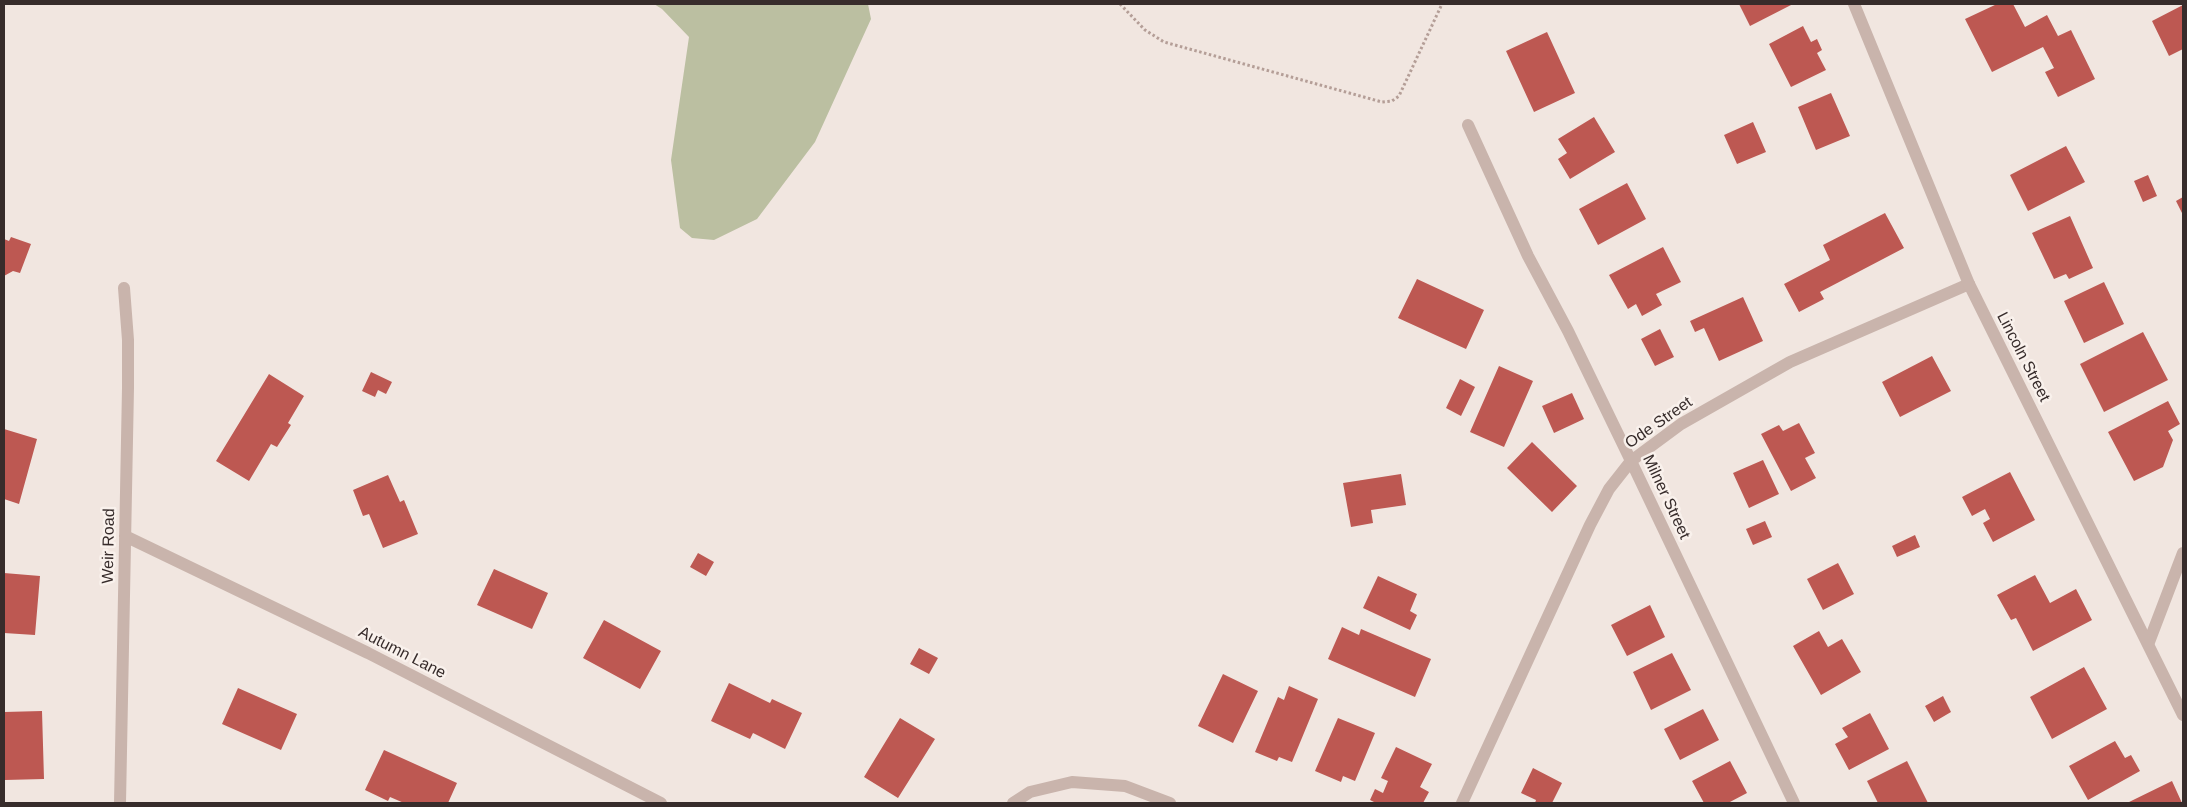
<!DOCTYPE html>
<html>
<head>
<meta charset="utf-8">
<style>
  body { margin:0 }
  #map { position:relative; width:2187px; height:807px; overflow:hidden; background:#f1e6e0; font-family:Helvetica,sans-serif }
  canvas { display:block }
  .frame { position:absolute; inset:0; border:5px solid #372c2b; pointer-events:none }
</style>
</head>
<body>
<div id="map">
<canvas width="2187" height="807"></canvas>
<div class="frame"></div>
</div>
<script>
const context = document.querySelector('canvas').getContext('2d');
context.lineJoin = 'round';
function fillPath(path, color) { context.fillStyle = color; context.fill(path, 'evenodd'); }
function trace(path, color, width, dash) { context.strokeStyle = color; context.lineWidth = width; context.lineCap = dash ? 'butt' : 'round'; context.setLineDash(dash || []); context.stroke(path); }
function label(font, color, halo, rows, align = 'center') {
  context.font = font + ' Helvetica,sans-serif'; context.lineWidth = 5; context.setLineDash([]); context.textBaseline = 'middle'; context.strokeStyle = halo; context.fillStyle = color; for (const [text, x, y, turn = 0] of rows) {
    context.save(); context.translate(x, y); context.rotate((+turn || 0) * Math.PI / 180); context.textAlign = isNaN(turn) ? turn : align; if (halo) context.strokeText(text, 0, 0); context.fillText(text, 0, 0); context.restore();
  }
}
fillPath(new Path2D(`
  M654,4H868L871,19L815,142L757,219L714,240L692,238L680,228L671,160L689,37L662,9Z`), '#bbbfa1');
fillPath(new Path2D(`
  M1739,4H1793L1750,26Z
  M1997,4H2013L2025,27L2047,15L2058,36L2071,30L2095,79L2058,97L2045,72L2054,68L2043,47L1992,72L1965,19Z
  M2183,5V49L2169,56L2152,21Z
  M1803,26L1811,42L1817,39L1822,50L1817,53L1826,70L1791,87L1769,44Z
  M1547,32L1575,93L1534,112L1506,51Z
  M1831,93L1850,136L1816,150L1798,107Z
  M1594,117L1615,152L1570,179L1558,159L1567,153L1558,139Z
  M1753,122L1766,152L1737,164L1724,135Z
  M2066,146L2085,182L2028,211L2010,175Z
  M2148,175L2157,196L2143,202L2134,181Z
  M1627,183L1646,219L1598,245L1579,209Z
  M2183,197V215L2176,201Z
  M1885,213L1904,248L1820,292L1824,299L1799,312L1784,284L1830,260L1823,245Z
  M2070,216L2093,268L2069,279L2066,274L2054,279L2032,233Z
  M11,237L31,244L20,273L13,271L4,276V239L9,241Z
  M1663,247L1681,282L1656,294L1662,305L1642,316L1636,304L1628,309L1609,275Z
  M1417,279L1484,310L1466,349L1398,318Z
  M2104,282L2124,324L2084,343L2064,301Z
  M1743,297L1763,341L1719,361L1704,328L1695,332L1690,321Z
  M1660,329L1674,357L1655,366L1641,339Z
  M2143,332L2168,380L2104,412L2080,364Z
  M1932,356L1951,391L1900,417L1882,382Z
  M1499,366L1533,381L1504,447L1470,432Z
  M371,372L392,382L386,394L378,390L375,397L362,391Z
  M269,374L304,396L288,423L291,425L277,447L271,444L249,481L216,461Z
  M1460,379L1475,387L1461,416L1446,408Z
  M1572,393L1584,419L1554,433L1542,406Z
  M2168,401L2180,424L2168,431L2173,440L2163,467L2134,481L2108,432Z
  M1799,423L1815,453L1805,458L1816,478L1791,491L1761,434L1779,425L1783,431Z
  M4,429L37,439L19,504L4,499Z
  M1532,442L1577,486L1552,512L1507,468Z
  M1763,460L1779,494L1749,508L1733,473Z
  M2010,472L2035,520L1993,542L1983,523L1990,519L1985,509L1972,516L1962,497Z
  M1401,474L1406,505L1371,510L1373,523L1351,527L1343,483Z
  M388,475L400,502L404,500L418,534L383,548L369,514L363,516L353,490Z
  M1765,521L1772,537L1753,545L1746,529Z
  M1915,535L1920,547L1897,557L1892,546Z
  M698,553L714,562L706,576L690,567Z
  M1838,563L1854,594L1823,610L1807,579Z
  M494,569L548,593L532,629L477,605Z
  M4,573L40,576L35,635L4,633Z
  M2035,575L2050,603L2076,589L2092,620L2033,651L2016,618L2011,620L1997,595Z
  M1378,576L1417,594L1410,611L1417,615L1410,630L1363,608Z
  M1650,605L1665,637L1627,656L1611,625Z
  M604,620L661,651L640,689L583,658Z
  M1342,627L1359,635L1361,629L1431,659L1415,697L1328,659Z
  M1819,631L1828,647L1842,639L1861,672L1821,695L1793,646Z
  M919,648L938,658L929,674L910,664Z
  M1672,653L1691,690L1651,710L1633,672Z
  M2084,667L2107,709L2052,739L2030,697Z
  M1223,674L1258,691L1233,743L1198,726Z
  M729,683L770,703L772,699L802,713L785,749L753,733L750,739L711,721Z
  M1289,686L1318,699L1292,762L1279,757L1277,761L1255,752L1278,697L1284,700Z
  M238,688L297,714L281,750L222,724Z
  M1943,696L1951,712L1934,722L1925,706Z
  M1703,709L1719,740L1680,760L1664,729Z
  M42,711L44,779L5,780L4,712Z
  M1870,713L1889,749L1849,770L1835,744L1848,737L1842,728Z
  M900,718L935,739L898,798L864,777Z
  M1338,718L1375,733L1355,781L1343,776L1341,782L1315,771Z
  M2115,741L2125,758L2131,755L2140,771L2088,800L2069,766Z
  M1396,747L1432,764L1420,787L1429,792L1423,803H1376L1370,800L1375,789L1383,793L1388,781L1381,778Z
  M384,750L457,783L448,803H404L390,797L388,801L365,790Z
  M1730,761L1747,793L1728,803H1704L1692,781Z
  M1907,761L1928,803H1878L1867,781Z
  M1533,768L1562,783L1552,803H1535L1536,800L1521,793Z
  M2172,781L2182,803H2127Z`), '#bd5852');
trace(new Path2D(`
  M1120,4L1145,30L1164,42L1382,102L1392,101L1399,96L1442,4`), '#b49e97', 3, [2.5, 2.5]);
trace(new Path2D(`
  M1468,125L1528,256L1568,331L1631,461L1794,803
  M125,536L368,653L661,803
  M2149,642L2183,553
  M120,803L128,388V340L124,288
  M1013,803L1030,792L1072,782L1125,786L1170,803
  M1462,803L1590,525L1609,489L1631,461L1681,424L1790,362L1969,284`), '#c9b4ac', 12);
trace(new Path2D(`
  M1854,4L1969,284L2183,715`), '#c9b4ac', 12);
label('16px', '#372c2b', '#f9f1ec', [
  ["Lincoln Street",2023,357,63],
  ["Ode Street",1659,423,-35],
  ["Milner Street",1666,497,65],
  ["Weir Road",109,546,-89],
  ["Autumn Lane",402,653,27]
]);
</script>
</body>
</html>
